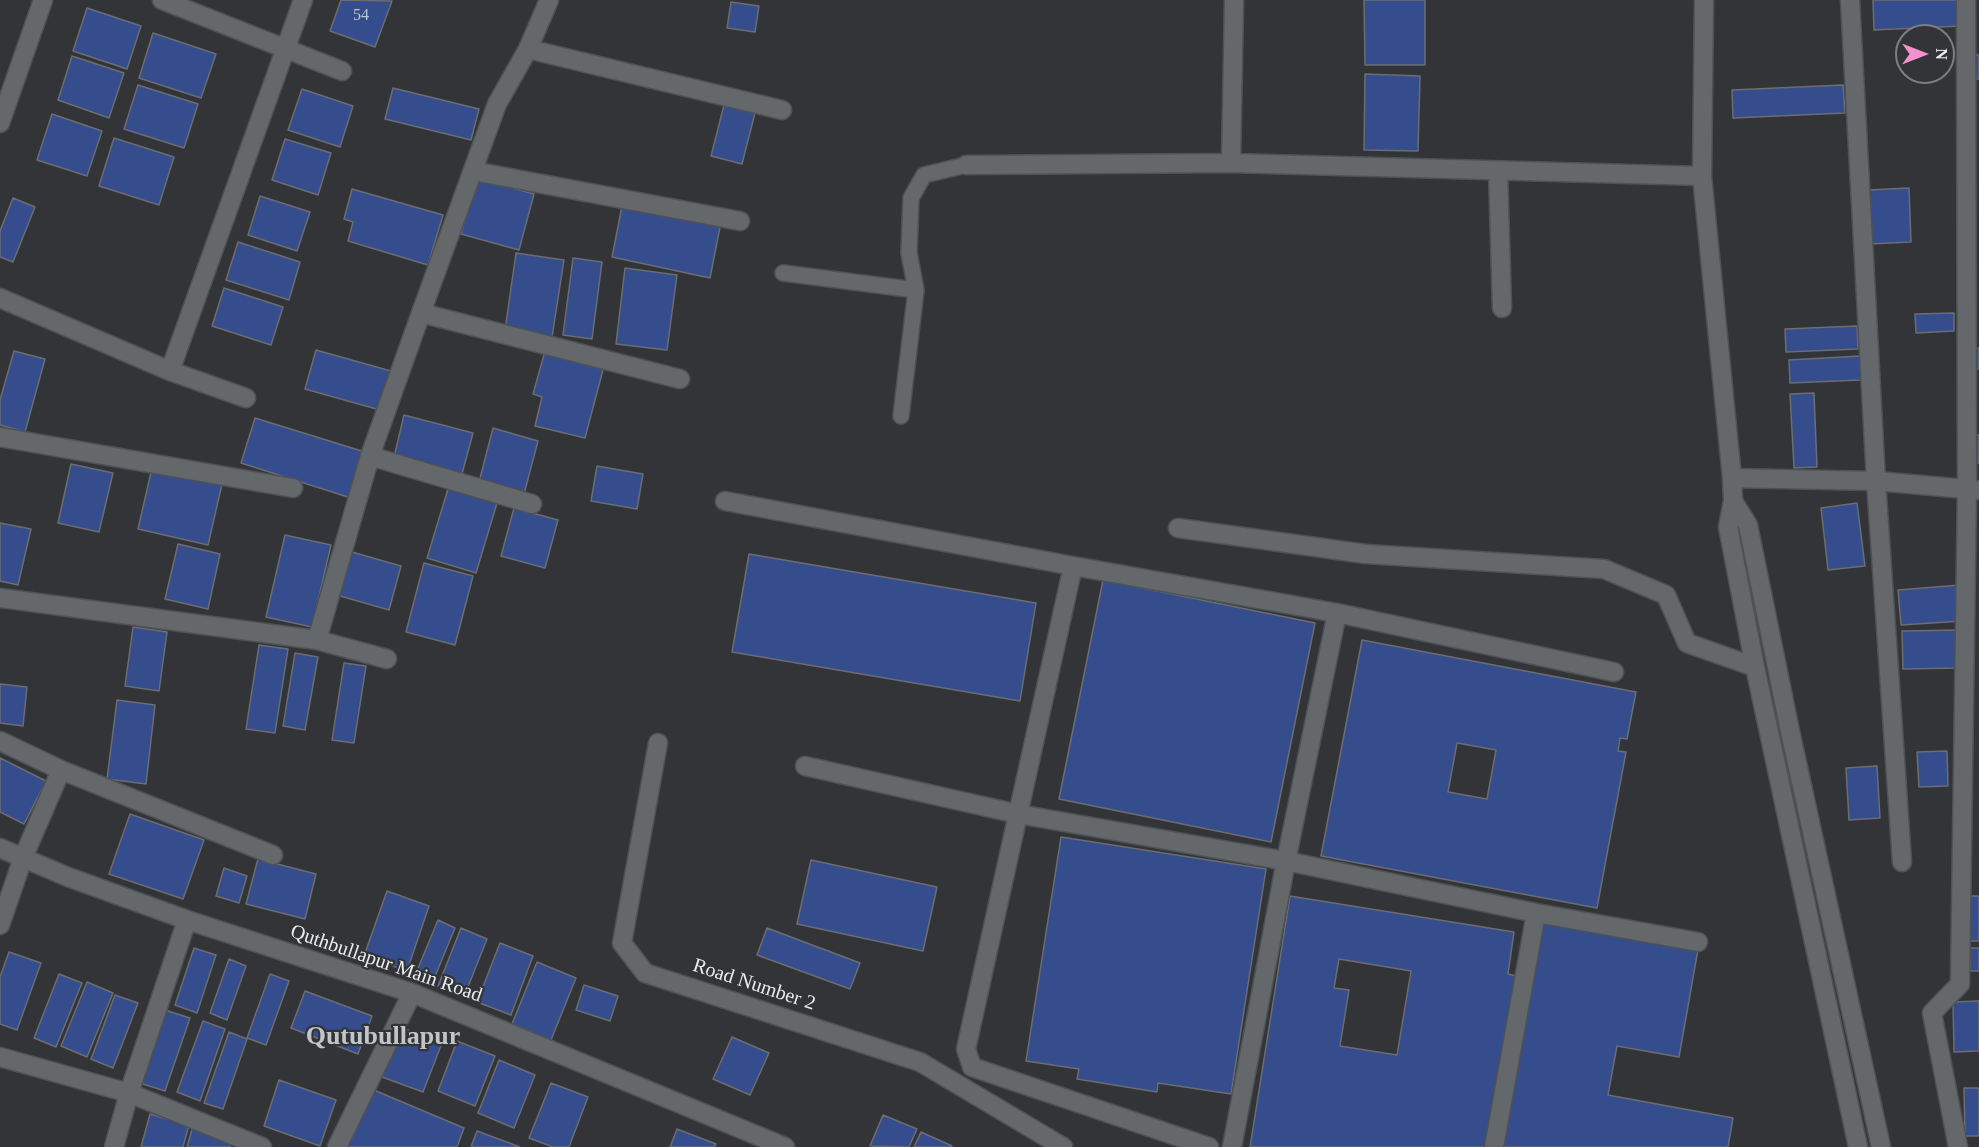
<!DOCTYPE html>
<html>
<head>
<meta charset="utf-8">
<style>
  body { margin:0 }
  #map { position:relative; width:1979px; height:1147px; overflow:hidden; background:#323437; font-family:Georgia,serif }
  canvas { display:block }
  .north { position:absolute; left:1895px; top:24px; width:60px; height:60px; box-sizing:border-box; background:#323437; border:2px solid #7c7e80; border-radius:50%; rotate:90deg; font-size:16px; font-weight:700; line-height:24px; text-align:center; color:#eaecee }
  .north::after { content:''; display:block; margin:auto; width:21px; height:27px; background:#f690cf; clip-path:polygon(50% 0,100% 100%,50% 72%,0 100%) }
</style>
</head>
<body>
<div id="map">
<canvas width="1979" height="1147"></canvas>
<div class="north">N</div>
</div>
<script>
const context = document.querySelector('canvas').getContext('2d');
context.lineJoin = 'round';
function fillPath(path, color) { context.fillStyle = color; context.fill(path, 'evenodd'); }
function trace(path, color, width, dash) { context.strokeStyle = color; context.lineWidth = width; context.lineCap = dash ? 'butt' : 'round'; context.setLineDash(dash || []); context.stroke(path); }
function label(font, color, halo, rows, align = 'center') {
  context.font = font + ' Georgia,serif'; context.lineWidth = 4.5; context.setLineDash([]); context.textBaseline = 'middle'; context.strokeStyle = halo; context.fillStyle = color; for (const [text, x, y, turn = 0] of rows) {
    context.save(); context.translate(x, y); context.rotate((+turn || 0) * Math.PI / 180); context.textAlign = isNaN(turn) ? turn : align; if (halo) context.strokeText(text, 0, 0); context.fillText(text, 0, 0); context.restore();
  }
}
const building = new Path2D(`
  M341,0L392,1L375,47L330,31Z
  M1364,0H1425V65H1365Z
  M1873,0H1960L1961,26L1874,30Z
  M731,2L759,6L755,32L727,28Z
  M87,8L141,26L127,69L73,51Z
  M153,33L216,54L201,98L139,78Z
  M1975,55H1979V79H1976Z
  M72,56L124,73L109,118L58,100Z
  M1365,74L1420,76L1418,151L1364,150Z
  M138,85L198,104L184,148L124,129Z
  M1843,85L1845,113L1733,118L1732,90Z
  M393,88L479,109L471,140L385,119Z
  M302,89L353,106L340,147L288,130Z
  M724,105L755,113L742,164L711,156Z
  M52,114L102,131L87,176L37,160Z
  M114,138L174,157L159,205L99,186Z
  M285,139L331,153L318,195L272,180Z
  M476,178L534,194L519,250L461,234Z
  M1909,188L1911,242L1870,244L1868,190Z
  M352,189L443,215L428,265L348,241L353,222L344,219Z
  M260,196L310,212L297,251L248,235Z
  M13,198L35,207L13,262L0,257V231Z
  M622,206L720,227L710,278L612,257Z
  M238,242L300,262L289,300L226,280Z
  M516,253L564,260L552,337L505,330Z
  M573,258L602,262L592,339L563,335Z
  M625,268L677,275L667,350L616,344Z
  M224,288L283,307L271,345L212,326Z
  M1954,313V331L1916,333L1915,314Z
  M1857,326L1858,349L1786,352L1785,329Z
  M1979,348V369H1975L1974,349Z
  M316,350L391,371L380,410L305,389Z
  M14,351L45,359L25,432L0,425V400Z
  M545,351L604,366L585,438L535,426L542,397L533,394Z
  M1860,356L1861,380L1790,383L1789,360Z
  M1814,393L1817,467L1794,468L1790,394Z
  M404,415L473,433L462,474L394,457Z
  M255,418L365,452L351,498L241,463Z
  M493,428L538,441L524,494L479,482Z
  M1975,435H1979V463H1976Z
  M71,464L113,473L99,532L58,523Z
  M597,466L643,474L637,509L591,501Z
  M152,468L222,484L208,545L138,529Z
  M448,489L497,503L476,573L427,558Z
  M1857,503L1865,566L1828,570L1821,508Z
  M514,508L558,520L545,568L501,556Z
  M0,523L31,529L18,585L0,581Z
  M285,535L331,545L312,627L266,617Z
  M178,544L220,554L208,609L165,599Z
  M345,550L401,566L389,610L333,594Z
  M749,554L1036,603L1020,701L732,652Z
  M424,563L473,576L455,645L406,632Z
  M1103,580L1315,623L1271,842L1059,799Z
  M1960,585L1963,621L1901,625L1898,590Z
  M133,627L167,632L159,691L125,686Z
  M1961,630V668L1903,669L1902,631Z
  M1362,640L1636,692L1627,739L1620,738L1618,751L1626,752L1597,908L1321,856ZM1457,743L1496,750L1487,799L1448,792Z
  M259,645L288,649L275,733L246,729Z
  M295,653L318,657L305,730L283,726Z
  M344,663L366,666L354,743L332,740Z
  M0,684L27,687L23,726L0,723Z
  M117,700L155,705L146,784L107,779Z
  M1947,751L1948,786L1919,787L1917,752Z
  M0,758L46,781L24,824L0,812Z
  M1877,766L1880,818L1849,820L1846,768Z
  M130,814L204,840L183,899L109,874Z
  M1061,837L1266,869L1231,1094L1158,1083L1157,1092L1077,1079L1079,1069L1026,1061Z
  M258,859L316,874L305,919L246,904Z
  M811,860L937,887L923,951L797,924Z
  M224,868L247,876L239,903L216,896Z
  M387,891L429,906L407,971L364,956Z
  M1290,896L1514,932L1508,974L1517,976L1490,1147H1250ZM1339,959L1411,971L1397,1055L1340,1046L1349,990L1334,988Z
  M1970,896H1979V941H1970Z
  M1541,916L1699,944L1679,1057L1617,1046L1608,1095L1733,1118L1728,1147H1500Z
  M438,920L455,928L431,986L414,978Z
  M461,928L487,939L464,997L438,986Z
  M767,928L860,963L850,989L757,955Z
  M500,943L533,956L511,1015L477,1002Z
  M194,948L216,955L197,1013L175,1005Z
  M1970,948H1979V971H1970Z
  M9,952L41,963L17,1030L0,1024V977Z
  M229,959L246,966L227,1020L210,1013Z
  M537,962L576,978L551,1040L512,1024Z
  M59,974L82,983L56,1047L34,1038Z
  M270,974L289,981L266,1045L247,1038Z
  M87,982L113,993L87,1057L61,1046Z
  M584,985L618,996L610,1021L576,1010Z
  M305,991L372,1016L358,1054L291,1028Z
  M115,995L138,1003L113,1068L91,1059Z
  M1979,1001V1051L1954,1052L1953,1002Z
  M165,1010L190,1018L165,1091L140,1083Z
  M203,1021L225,1029L200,1101L177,1092Z
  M400,1027L442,1043L423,1092L382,1077Z
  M229,1032L247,1039L223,1109L204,1103Z
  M732,1037L769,1053L750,1095L713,1079Z
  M457,1041L495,1056L475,1106L438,1091Z
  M499,1060L535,1075L514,1128L478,1113Z
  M279,1080L336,1100L320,1146L264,1126Z
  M551,1083L588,1097L569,1147H553L529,1138Z
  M369,1088L464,1128L457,1147H345Z
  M1964,1088H1979V1136H1965Z
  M150,1114L189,1125L183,1147H141Z
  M883,1115L917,1129L909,1147L870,1146Z
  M192,1129L232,1140L230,1147H187Z
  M677,1129L716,1144L714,1147H670Z
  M477,1131L520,1147H471Z
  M921,1132L952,1146L951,1147H914Z`);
fillPath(building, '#354d8d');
trace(building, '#6c6d71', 1.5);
const lane = new Path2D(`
  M783,273L916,290
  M901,416L916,290L909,253L911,198L924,175L966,165`);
const street = new Path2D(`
  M162,0L342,71
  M1234,0L1231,163L1702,176
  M1704,0L1702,176L1732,478L1733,501L1728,527L1755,667L1858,1147
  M1850,0L1876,481L1902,862
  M528,49L782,110
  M0,123L43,0
  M966,165L1231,163
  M473,171L740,221
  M1498,171L1502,308
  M0,298L170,371L246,398
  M421,313L680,379
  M170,371L303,0
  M0,437L293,488
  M370,456L532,504
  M1732,478L1876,481L1977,490
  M725,501L1073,566
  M1733,501L1748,525L1790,731L1881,1147
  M1178,528L1366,554L1604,569L1666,595L1687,643L1755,667
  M0,598L317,640L387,659
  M317,640L370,456L421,313L497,104L528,49L549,0
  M0,741L61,770
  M658,743L622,943L645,973L920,1062L1063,1147
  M805,766L1018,814L1286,861L1337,613
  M0,848L68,877L187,920L412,993L785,1147
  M1536,913L1698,942
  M0,925L23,858L61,770L273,855
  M0,1057L129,1093L262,1147
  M114,1147L129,1093L187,920
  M337,1147L412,993
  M1209,1147L972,1067L966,1049L1073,566L1337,613L1614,672
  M1232,1147L1286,861L1536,913L1494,1147
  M1958,1147L1932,1013L1960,984L1967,488L1966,0`);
trace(lane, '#4f5254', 18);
trace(street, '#4f5254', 21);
trace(lane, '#64686b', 15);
trace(street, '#64686b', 18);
label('16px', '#bdc4d6', null, [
  ["54",361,16]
]);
label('20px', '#eaecee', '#323437', [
  ["Quthbullapur Main Road",386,964,19],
  ["Road Number 2",754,985,18]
]);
label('bold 26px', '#c1c5c8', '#323437', [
  ["Qutubullapur",383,1037]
]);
</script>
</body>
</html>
